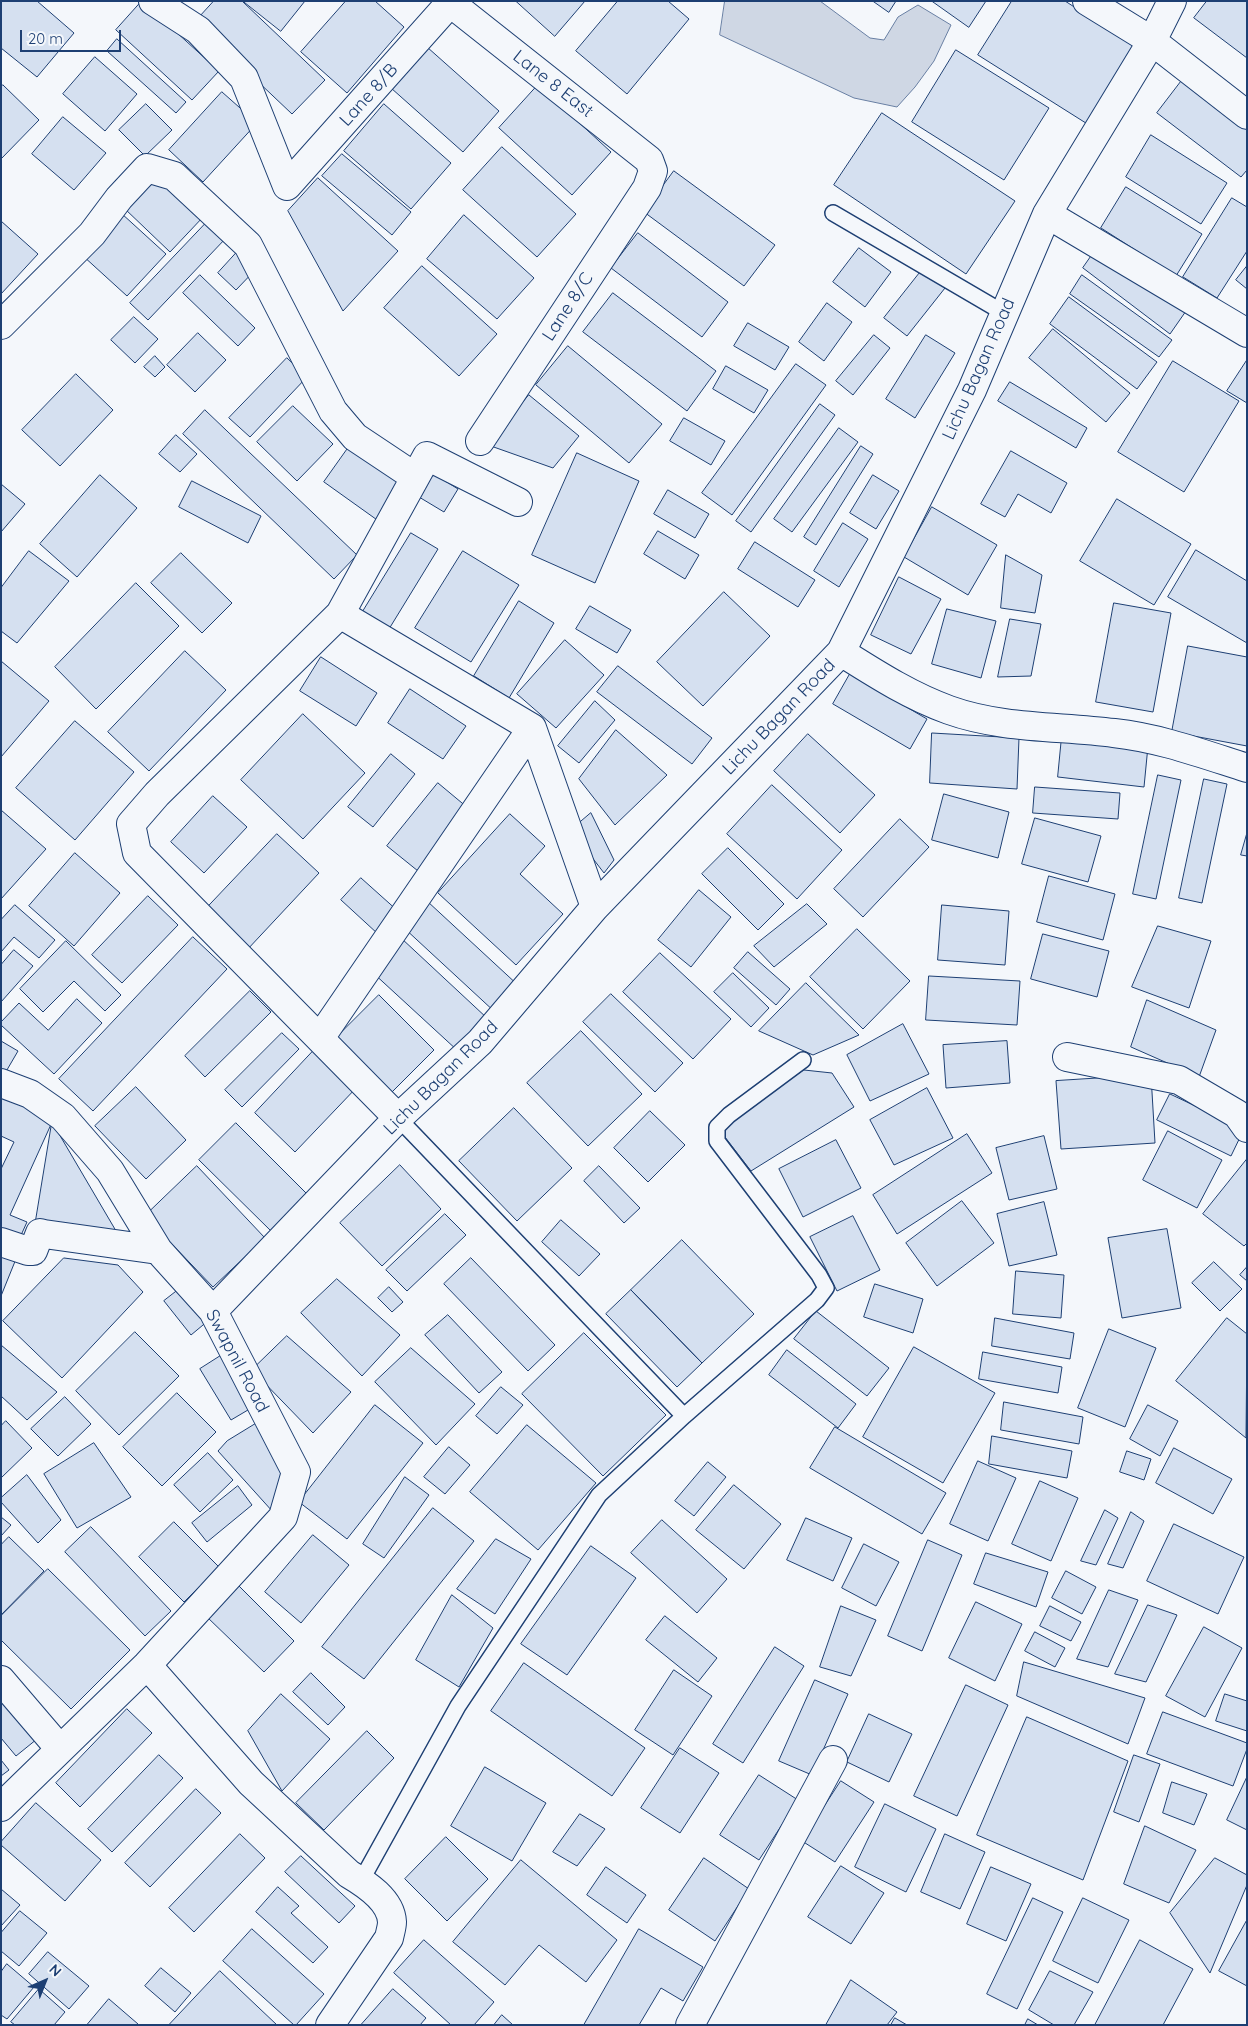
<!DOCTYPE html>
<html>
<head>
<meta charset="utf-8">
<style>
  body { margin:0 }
  #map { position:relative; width:1248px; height:2026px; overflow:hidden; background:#f4f7fb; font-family:Quicksand,sans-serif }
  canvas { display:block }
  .frame { position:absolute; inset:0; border:2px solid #1d3f73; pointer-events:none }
  .north { position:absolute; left:20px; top:1956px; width:50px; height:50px; -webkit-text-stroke:4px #f4f7fb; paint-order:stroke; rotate:44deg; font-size:14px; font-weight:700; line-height:20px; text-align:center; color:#1d3f73 }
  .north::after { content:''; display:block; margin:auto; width:18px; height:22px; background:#1d3f73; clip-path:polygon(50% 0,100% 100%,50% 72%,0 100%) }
  .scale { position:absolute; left:20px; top:30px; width:101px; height:22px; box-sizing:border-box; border:2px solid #1d3f73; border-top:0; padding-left:6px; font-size:15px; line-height:18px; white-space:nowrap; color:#1d3f73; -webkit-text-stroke:4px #f4f7fb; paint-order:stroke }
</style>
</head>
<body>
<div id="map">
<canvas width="1248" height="2026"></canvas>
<div class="frame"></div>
<div class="north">N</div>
<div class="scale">20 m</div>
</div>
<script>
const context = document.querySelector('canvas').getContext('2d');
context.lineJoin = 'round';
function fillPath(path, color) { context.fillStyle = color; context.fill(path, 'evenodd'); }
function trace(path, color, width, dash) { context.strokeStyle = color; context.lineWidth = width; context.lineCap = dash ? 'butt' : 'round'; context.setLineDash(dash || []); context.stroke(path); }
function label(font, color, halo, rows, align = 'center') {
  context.font = font + ' Quicksand,sans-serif'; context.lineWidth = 4; context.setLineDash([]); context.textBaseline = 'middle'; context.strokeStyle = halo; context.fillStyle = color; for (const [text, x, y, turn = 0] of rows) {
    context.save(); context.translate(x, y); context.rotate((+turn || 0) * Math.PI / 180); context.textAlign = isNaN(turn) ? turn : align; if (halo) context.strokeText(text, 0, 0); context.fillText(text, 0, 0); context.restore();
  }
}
const water = new Path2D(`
  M725,1H820L870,38L884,40L898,17L918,5L951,25L934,61L915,87L897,107L854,98L720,35Z`);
fillPath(water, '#cfd7e4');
trace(water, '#687fa3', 1);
const building = new Path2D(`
  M1,1H37L74,33L37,77L1,48Z
  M142,1L219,71L192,100L116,30Z
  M214,1H242L325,80L292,114L195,22Z
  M243,1H305L281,31Z
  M346,1H375L404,27L347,93L301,52Z
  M516,1H585L555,36Z
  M618,1H668L689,19L627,94L576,51Z
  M873,1H896L889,12Z
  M932,1H986L969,27Z
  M1012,1H1065L1138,48L1089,125L978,55Z
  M1207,1H1247V58L1194,18Z
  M117,39L186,102L176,113L107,51Z
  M427,47L499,111L463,152L391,88Z
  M956,50L1049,108L1004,180L912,122Z
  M95,57L137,94L105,131L63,94Z
  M1183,79L1247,128V170L1241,177L1157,113Z
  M3,85L39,120L1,159V87Z
  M538,85L611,152L572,195L499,128Z
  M222,92L257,123L203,182L169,150Z
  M146,104L172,130L145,156L119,130Z
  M384,104L451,163L411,209L344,151Z
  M882,113L1015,201L966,274L834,185Z
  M63,117L106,153L74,190L32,154Z
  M1151,135L1227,183L1201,224L1126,177Z
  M502,147L576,214L537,257L463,190Z
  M342,154L411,212L392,235L322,176Z
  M674,171L775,245L744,286L644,212Z
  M158,172L204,216L170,252L124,208Z
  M318,178L398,251L343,311L288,211Z
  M1126,187L1202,234L1176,276L1101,228Z
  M1232,198L1247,207V251L1217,298L1183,277Z
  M121,213L166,254L127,296L82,255Z
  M464,215L534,278L497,319L427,259Z
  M1,221L38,254L1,294Z
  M208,221L226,238L148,320L130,303Z
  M638,233L728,302L702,337L611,268Z
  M1099,245L1186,311L1170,334L1083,268Z
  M859,248L891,272L865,307L833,282Z
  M239,250L257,268L236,290L218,273Z
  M422,266L497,334L459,376L384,308Z
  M1247,266V289L1236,280Z
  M922,270L945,288L907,336L884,318Z
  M200,275L255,328L238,346L183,293Z
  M1082,275L1172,340L1159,357L1070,294Z
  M613,293L716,371L687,411L583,332Z
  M1069,297L1157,362L1137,389L1050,324Z
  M827,303L852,322L824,361L799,342Z
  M134,317L158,339L135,363L111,340Z
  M748,323L789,347L775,370L734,346Z
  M1053,329L1130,393L1106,422L1029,358Z
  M198,333L226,360L195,392L167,365Z
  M874,335L890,348L853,395L836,381Z
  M926,335L955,353L915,418L886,399Z
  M568,346L662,424L629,463L536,385Z
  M155,356L165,367L155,377L144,367Z
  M287,358L307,377L250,437L229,418Z
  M1247,360V403L1227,391Z
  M1173,361L1239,401L1184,492L1118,452Z
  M796,364L826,385L732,515L702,493Z
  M726,366L768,390L754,413L713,389Z
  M76,374L113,410L60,466L22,430Z
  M1010,382L1087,428L1076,448L998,401Z
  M529,395L579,436L553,468L488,445Z
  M820,404L835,415L751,532L736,521Z
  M293,406L333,444L297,481L257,442Z
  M205,410L357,555L334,579L183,434Z
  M684,418L725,441L711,465L670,441Z
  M839,428L858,442L792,532L774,519Z
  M176,435L197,454L180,472L159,454Z
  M351,444L407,484L380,522L324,482Z
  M861,446L873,454L816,545L804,537Z
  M1011,451L1067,483L1051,513L1018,494L1005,517L981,504Z
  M577,453L639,481L595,583L532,555Z
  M434,474L458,489L444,512L419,497Z
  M100,475L137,508L77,577L40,544Z
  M873,475L899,491L876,529L850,513Z
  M192,481L261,516L248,543L179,507Z
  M1,484L25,504L1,532Z
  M668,490L709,514L695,538L654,514Z
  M1117,499L1191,544L1154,605L1080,561Z
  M932,507L997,545L968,595L904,557Z
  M843,523L868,539L839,587L814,571Z
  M658,531L699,555L685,579L644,554Z
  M411,533L438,549L389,629L362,613Z
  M755,542L815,580L798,607L738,569Z
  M1196,550L1247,581V643L1168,597Z
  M29,551L69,581L17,643L1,631V588Z
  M463,551L519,585L471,662L415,628Z
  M181,553L232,603L202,633L151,583Z
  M1006,555L1042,575L1035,613L1001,608Z
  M899,577L941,599L911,654L871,635Z
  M136,583L179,626L96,709L55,667Z
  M724,592L770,636L703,706L657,662Z
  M519,601L554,623L509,698L474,676Z
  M1114,603L1171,613L1153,712L1096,702Z
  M590,606L631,630L617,653L576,629Z
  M947,609L996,621L981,678L932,664Z
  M1010,619L1041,624L1031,676L998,677Z
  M565,640L604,675L556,728L517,694Z
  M1188,646L1247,657V746L1172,732Z
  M185,651L226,690L149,771L108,732Z
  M321,657L377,693L356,726L300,691Z
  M1,661L49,701L1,757Z
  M618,666L712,738L692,764L597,692Z
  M850,674L927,719L910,749L833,704Z
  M410,689L466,726L443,759L388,723Z
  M595,701L615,720L579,763L558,746Z
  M303,714L365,773L303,839L241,780Z
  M75,721L134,772L75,840L16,788Z
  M616,730L667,775L615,825L579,779Z
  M932,733L1019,738L1017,789L930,783Z
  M808,734L875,795L840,833L774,771Z
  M1062,736L1148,746L1144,787L1058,777Z
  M391,754L415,774L373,827L348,807Z
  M1158,775L1181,780L1156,899L1133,894Z
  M1204,779L1227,784L1202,903L1179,898Z
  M438,783L468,808L418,871L387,846Z
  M772,785L842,850L797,899L727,834Z
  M1035,787L1120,793L1118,819L1033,813Z
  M944,794L1009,812L998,858L932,840Z
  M213,796L247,827L204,873L171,842Z
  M1,810L46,849L1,899Z
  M591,813L614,860L604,873L571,830Z
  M510,814L545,846L520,874L563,914L516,965L438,893Z
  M1035,818L1101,836L1088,882L1022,864Z
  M900,819L929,847L863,917L834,889Z
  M1247,833V856L1241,855Z
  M277,834L319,873L246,951L204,911Z
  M728,848L784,904L758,930L702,874Z
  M75,853L120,893L74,946L29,906Z
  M1049,876L1115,894L1103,940L1037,922Z
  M361,878L399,912L378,934L341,900Z
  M699,890L731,917L691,967L658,940Z
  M148,896L178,925L122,983L92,955Z
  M427,901L520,987L496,1013L403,927Z
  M807,904L827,924L774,967L754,946Z
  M15,905L55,940L39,958L14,937L1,952V920Z
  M942,905L1009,911L1005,965L938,960Z
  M1158,926L1211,941L1189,1008L1132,987Z
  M857,929L910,981L863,1029L810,977Z
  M1043,934L1109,951L1097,997L1031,979Z
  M193,937L227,969L93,1111L59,1079Z
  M401,938L488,1019L458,1051L371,971Z
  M66,941L121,995L105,1011L74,981L43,1012L20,989Z
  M14,950L33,966L1,1002V965Z
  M748,952L790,989L776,1005L734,968Z
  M660,953L731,1019L693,1059L623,992Z
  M733,973L769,1008L751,1027L714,992Z
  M929,976L1020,981L1017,1025L926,1020Z
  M806,983L859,1035L813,1055L759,1031Z
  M250,991L271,1012L205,1077L185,1056Z
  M611,994L683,1063L655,1092L583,1022Z
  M379,995L434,1050L391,1093L336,1038Z
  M77,999L102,1023L54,1074L1,1025V1022L19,1003L48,1030Z
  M1147,1000L1216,1030L1199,1077L1131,1047Z
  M903,1024L929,1074L870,1101L847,1055Z
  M581,1031L642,1094L588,1146L527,1083Z
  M282,1033L299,1049L242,1107L225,1090Z
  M1,1041L18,1051L4,1075L1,1073Z
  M1007,1041L1010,1083L946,1088L943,1045Z
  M317,1047L358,1086L295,1152L255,1113Z
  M804,1070L832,1073L854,1107L751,1171L718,1128Z
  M1151,1075L1155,1143L1061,1149L1056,1081Z
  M136,1087L186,1140L146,1179L95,1126Z
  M927,1088L953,1138L894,1165L870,1120Z
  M1170,1094L1244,1129L1231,1156L1157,1120Z
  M1,1096L53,1120L10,1215L27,1222L17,1244L1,1237V1169L14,1142L1,1136Z
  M514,1108L572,1168L517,1221L459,1161Z
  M650,1111L685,1145L648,1182L614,1148Z
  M52,1122L119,1236L36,1220Z
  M236,1123L308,1195L272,1232L199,1160Z
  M1168,1131L1222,1160L1197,1208L1143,1180Z
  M967,1134L992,1173L897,1234L873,1195Z
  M1044,1136L1057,1189L1009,1200L996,1148Z
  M836,1140L861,1188L803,1217L779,1169Z
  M1247,1159V1243L1244,1246L1203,1214Z
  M400,1165L441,1209L382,1266L340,1223Z
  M197,1166L265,1238L213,1287L145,1216Z
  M599,1166L640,1208L624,1223L584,1181Z
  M962,1201L994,1243L937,1286L906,1243Z
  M1044,1202L1057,1255L1009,1266L997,1214Z
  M445,1214L466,1235L407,1291L386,1270Z
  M853,1216L880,1270L837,1291L810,1237Z
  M561,1220L600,1254L579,1276L542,1242Z
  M1167,1229L1181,1308L1122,1318L1108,1238Z
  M682,1240L754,1314L702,1363L631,1290Z
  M1,1247L18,1254L1,1296Z
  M64,1258L118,1265L143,1292L62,1378L3,1321Z
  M471,1258L555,1345L528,1371L444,1284Z
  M1214,1262L1242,1289L1220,1311L1192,1283Z
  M1247,1267V1281L1240,1275Z
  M1016,1271L1064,1275L1061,1318L1013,1314Z
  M337,1279L400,1335L362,1376L301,1313Z
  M875,1284L923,1299L913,1333L864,1317Z
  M182,1287L209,1320L191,1335L164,1301Z
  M389,1287L403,1302L392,1312L378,1298Z
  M631,1290L702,1363L677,1387L606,1314Z
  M816,1311L889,1368L867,1396L794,1339Z
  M448,1315L502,1372L479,1393L425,1335Z
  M995,1318L1074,1333L1070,1359L992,1346Z
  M1227,1318L1247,1334L1246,1438L1176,1381Z
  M1109,1329L1156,1348L1125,1427L1078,1408Z
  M135,1332L179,1376L119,1435L76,1391Z
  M584,1333L666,1415L603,1476L522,1394Z
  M287,1336L351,1392L313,1433L252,1370Z
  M1,1345L57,1392L27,1420L1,1396Z
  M914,1347L995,1393L943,1483L863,1437Z
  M411,1348L475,1404L436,1445L375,1382Z
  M787,1350L856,1404L838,1428L769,1375Z
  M983,1352L1062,1367L1058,1393L979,1379Z
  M222,1355L253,1407L231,1420L200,1369Z
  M501,1387L523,1405L497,1434L476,1416Z
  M177,1393L216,1432L162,1486L123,1447Z
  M65,1397L91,1424L58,1456L31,1429Z
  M1004,1402L1083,1417L1079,1444L1001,1430Z
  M375,1405L423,1443L347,1539L299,1502Z
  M1148,1405L1178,1421L1160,1456L1130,1439Z
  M6,1421L32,1448L1,1478V1426Z
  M257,1423L287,1479L273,1512L218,1451L227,1441Z
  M527,1425L596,1483L538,1550L470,1492Z
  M835,1427L946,1493L922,1534L810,1468Z
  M992,1436L1072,1451L1067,1478L989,1464Z
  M94,1443L131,1497L77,1528L44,1474Z
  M449,1447L470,1465L445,1494L424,1477Z
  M1174,1448L1232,1479L1213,1514L1156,1483Z
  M1127,1451L1151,1459L1144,1480L1120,1472Z
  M208,1453L233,1480L200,1512L174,1485Z
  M978,1461L1016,1478L988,1541L950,1524Z
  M708,1462L726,1477L694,1516L675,1501Z
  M27,1475L61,1520L38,1543L1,1502V1498Z
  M405,1477L429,1495L384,1558L363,1544Z
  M1040,1481L1078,1498L1051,1561L1012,1544Z
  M734,1485L781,1524L744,1569L696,1530Z
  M238,1486L252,1505L207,1542L192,1523Z
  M433,1508L474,1541L364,1679L322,1647Z
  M1105,1510L1118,1518L1096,1565L1081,1561Z
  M1131,1512L1144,1521L1123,1568L1108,1564Z
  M1,1517L11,1525L1,1536Z
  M806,1518L852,1538L833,1581L787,1560Z
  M662,1520L727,1579L697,1613L631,1553Z
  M174,1522L219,1567L184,1602L139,1557Z
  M1174,1524L1244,1557L1218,1614L1147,1581Z
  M91,1527L171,1611L145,1636L65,1552Z
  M313,1535L349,1565L301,1623L265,1592Z
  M9,1537L44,1571L1,1615V1545Z
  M496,1539L531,1559L495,1614L457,1589Z
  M928,1540L962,1555L922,1651L888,1636Z
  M864,1544L899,1562L876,1606L842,1588Z
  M591,1546L636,1578L567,1675L521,1644Z
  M986,1553L1048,1572L1036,1607L974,1584Z
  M48,1569L130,1650L71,1709L1,1640V1616Z
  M1066,1571L1096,1587L1082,1614L1052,1598Z
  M237,1584L294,1641L264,1672L206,1616Z
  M1109,1590L1138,1600L1108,1667L1077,1659Z
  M452,1595L493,1628L459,1687L416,1660Z
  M976,1602L1022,1624L995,1681L949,1658Z
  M1148,1605L1177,1615L1146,1682L1115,1674Z
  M841,1606L876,1620L851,1676L820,1667Z
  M1050,1606L1081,1622L1071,1641L1040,1626Z
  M665,1616L717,1658L698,1682L646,1640Z
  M1204,1627L1242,1648L1205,1717L1166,1696Z
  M1035,1632L1065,1648L1055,1667L1025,1651Z
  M775,1647L804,1666L743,1763L713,1744Z
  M1024,1662L1145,1698L1128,1744L1017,1696Z
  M524,1663L645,1748L612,1796L491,1711Z
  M674,1670L712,1696L673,1755L635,1730Z
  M311,1673L345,1707L328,1725L293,1692Z
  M815,1680L848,1694L812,1775L779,1761Z
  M966,1685L1008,1705L957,1816L914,1796Z
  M281,1694L330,1739L282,1791L248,1731Z
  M1225,1694L1247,1701V1731L1216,1721Z
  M1,1695L37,1739L16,1756L1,1738Z
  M127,1709L152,1733L80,1807L56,1783Z
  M1163,1712L1247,1743V1749L1233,1786L1147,1754Z
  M869,1714L912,1734L889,1782L847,1762Z
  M1027,1717L1128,1761L1083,1880L977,1835Z
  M367,1731L394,1758L324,1830L296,1803Z
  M680,1748L719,1773L680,1833L641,1808Z
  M159,1755L183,1778L112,1852L88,1829Z
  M1134,1755L1160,1764L1139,1822L1114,1812Z
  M1,1760L9,1770L1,1776Z
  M485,1767L546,1803L512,1861L451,1826Z
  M759,1775L798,1800L759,1860L720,1835Z
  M1247,1777V1830L1227,1820Z
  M841,1781L874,1802L835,1862L802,1841Z
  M1172,1782L1207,1794L1194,1825L1163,1813Z
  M196,1789L221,1813L150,1887L125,1863Z
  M36,1803L101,1860L65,1901L1,1845V1842Z
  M885,1804L936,1829L906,1892L855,1867Z
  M580,1814L605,1829L577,1866L553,1852Z
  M1145,1826L1196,1850L1169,1903L1124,1884Z
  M240,1834L265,1858L194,1932L169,1908Z
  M945,1834L985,1852L960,1909L921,1892Z
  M446,1837L488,1879L447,1921L405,1879Z
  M301,1856L355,1906L339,1923L285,1872Z
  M704,1858L749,1889L715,1941L669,1910Z
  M1215,1858L1247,1875V1885L1210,1973L1170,1913Z
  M521,1860L617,1940L586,1982L539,1945L505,1985L453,1942Z
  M841,1866L884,1893L851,1944L808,1917Z
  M606,1867L646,1895L627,1923L587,1895Z
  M991,1867L1031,1884L1006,1941L967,1924Z
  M278,1887L299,1906L291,1913L328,1947L313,1963L256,1912Z
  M1,1889L20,1905L1,1926Z
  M1033,1898L1063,1912L1017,2009L987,1994Z
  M1083,1898L1129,1920L1098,1983L1053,1961Z
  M20,1911L47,1933L19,1966L1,1951V1933Z
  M1247,1920V1986L1219,1971Z
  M252,1929L324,1994L296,2025H294L223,1961Z
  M639,1929L703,1967L683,2001L661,1988L639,2025H584Z
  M424,1940L494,2002L474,2025H451L394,1973Z
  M1140,1940L1193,1969L1163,2025H1095Z
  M48,1952L89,1986L69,2009L29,1974Z
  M7,1964L34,1987L7,2019L1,2015V1972Z
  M161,1968L191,1993L175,2012L145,1986Z
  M220,1971L277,2025H169Z
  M1050,1971L1093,1992L1074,2025H1054L1029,2010Z
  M851,1980L897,2012L887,2025H826Z
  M39,1989L65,2012L54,2025H15L11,2022Z
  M393,1989L426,2018L420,2025H361Z
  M109,1999L138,2024V2025H87Z
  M502,2015L513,2025H494Z
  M895,2018L907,2025H891Z
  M1028,2019L1038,2025H1025Z`);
fillPath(building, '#d5e0f0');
trace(building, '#1d3f73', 1);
const lane = new Path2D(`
  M833,213L1004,313
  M398,1118L684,1416
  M361,1881L458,1706L599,1495L684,1416L817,1300L826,1288L819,1275L717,1141V1127L729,1115L803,1060`);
const street = new Path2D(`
  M153,1L198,30L244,78L287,186L450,3
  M448,1L649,160L653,171L647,188L480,441
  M1087,1L1152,41L1247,115
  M1047,214L1247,333
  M1,325L92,234L119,198L147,168L174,176L248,245L333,411L355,437L415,477
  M340,614L532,728L595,907
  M841,652C876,674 910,696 949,710C1002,729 1059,726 1114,733C1160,738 1203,754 1247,768
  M320,1038L532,728
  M1067,1057L1179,1080L1237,1114L1247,1128
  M1,1083L30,1094L63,1117L110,1171L158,1250L213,1311L296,1472L283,1517L147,1665L1,1807
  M398,1118L137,853L131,824L157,794L340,614L427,456L518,502
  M1,1242L28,1251H33L40,1233L44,1234L158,1250
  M213,1311L398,1118L480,1042L595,907L841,652L972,390L1047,214L1152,41L1172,1
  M147,1665L251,1783L349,1874C366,1884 391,1900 392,1922C392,1927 390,1933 389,1938L330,2025
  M1,1680L60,1749
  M690,2025L833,1760`);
trace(lane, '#1d3f73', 18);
trace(street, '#1d3f73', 30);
trace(lane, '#f4f7fb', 15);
trace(street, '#f4f7fb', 28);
label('18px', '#1d3f73', '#f4f7fb', [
  ["Lane 8 East",553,84,38],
  ["Lane 8/B",369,95,-48],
  ["Lane 8/C",568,307,-57],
  ["Lichu Bagan Road",979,369,-66],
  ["Lichu Bagan Road",779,717,-46],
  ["Lichu Bagan Road",441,1078,-45],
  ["Swapnil Road",237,1361,62]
]);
</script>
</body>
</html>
